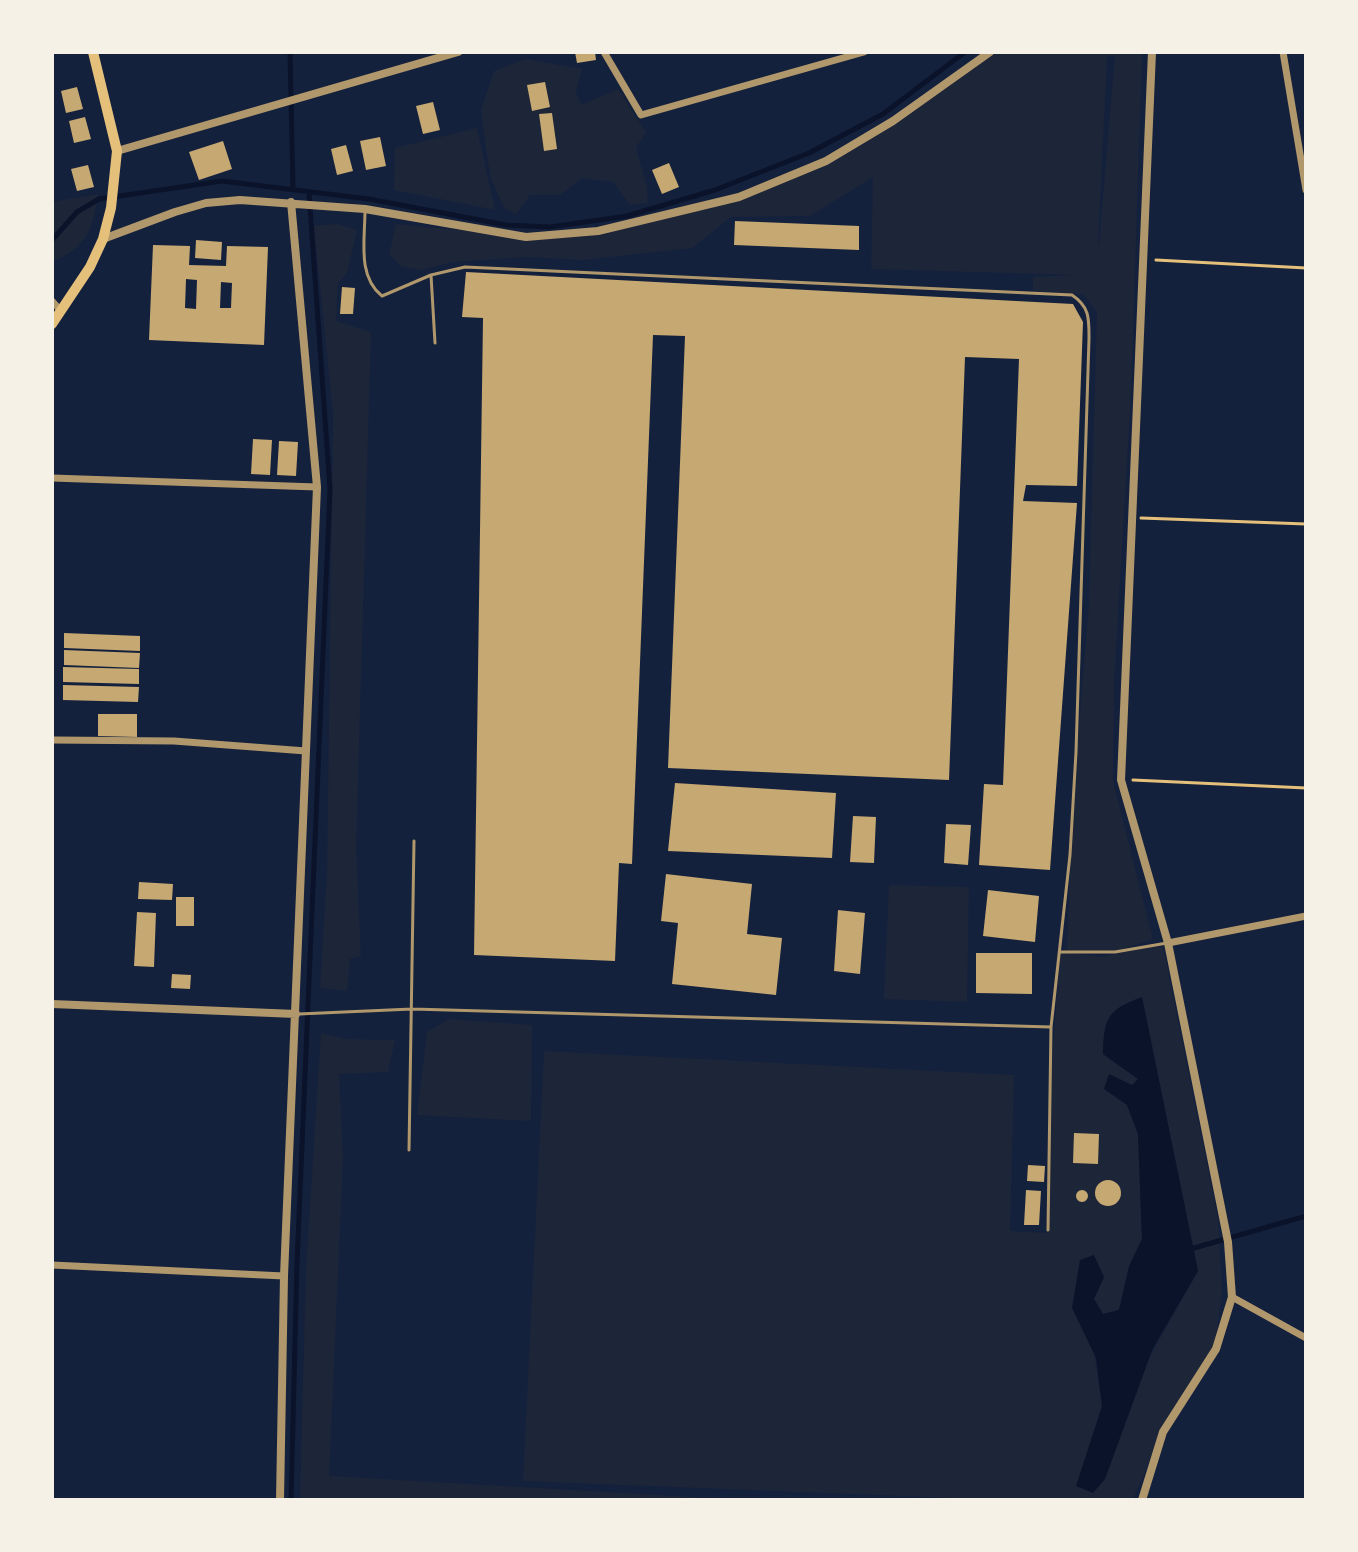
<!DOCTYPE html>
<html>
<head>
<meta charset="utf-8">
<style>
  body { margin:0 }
  #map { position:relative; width:1358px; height:1552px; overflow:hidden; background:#14213d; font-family:Inter,sans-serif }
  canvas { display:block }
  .frame { position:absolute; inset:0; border:54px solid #f6f1e7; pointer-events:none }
</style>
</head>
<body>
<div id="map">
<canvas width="1358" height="1552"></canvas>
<div class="frame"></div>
</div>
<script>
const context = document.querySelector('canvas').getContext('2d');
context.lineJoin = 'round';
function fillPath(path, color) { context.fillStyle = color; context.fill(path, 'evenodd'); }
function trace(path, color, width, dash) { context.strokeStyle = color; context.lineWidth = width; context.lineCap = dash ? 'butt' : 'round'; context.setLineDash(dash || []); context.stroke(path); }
fillPath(new Path2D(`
  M993,52H1142L1131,394L1114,682L1113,781L1153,939L1115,952L1070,953L1101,957L1153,946L1163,947L1218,1219L1222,1293L1214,1353L1164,1427L1133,1500H1001L523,1481L544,1051L1014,1075L1010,1231L1047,1233L1050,1087L1060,952H1067L1073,799L1089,603L1097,312L1083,294H1033V277L1077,275L871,269L873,177L810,216L731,217L692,248L583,260L527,257L452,262L422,270L402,267L389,254L396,224L534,237L626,224L739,197L826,161ZM1115,56L1099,244L1098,245L1107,57ZM1142,997L1198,1271L1077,1486L1102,1406L1080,1260L1104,1277L1094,1299L1103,1314L1119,1310L1132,1260L1142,1240L1138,1134L1127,1105L1138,1079L1103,1054C1105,1018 1107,1010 1142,997Z
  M525,59L582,69L576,91L581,105L618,89L646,132L636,148L647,186L648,203L630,205L613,182L582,178L560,195H530L516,214L504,208L491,179L487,156L481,110L494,71Z
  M477,128L495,210L394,190L395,148Z
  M98,194C93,230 86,248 52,262V202Z
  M337,224L357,230L347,273L338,283L336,321L371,332L356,849L361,956L350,959L347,991L320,988L327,874L333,414L314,226Z
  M889,885L969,887L967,1002L884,999Z
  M449,1019L532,1025L531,1121L417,1115L427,1032Z
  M321,1033L345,1039L395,1040L388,1072L339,1074L343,1158L329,1476L745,1500H300L306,1270Z`), '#1d2539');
fillPath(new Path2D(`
  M1142,997L1198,1271L1153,1348L1105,1479L1093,1493L1076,1486L1102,1406L1096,1358L1072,1308L1080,1260L1094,1255L1104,1277L1094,1299L1103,1314L1119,1310L1129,1266L1142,1239L1138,1134L1127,1105L1104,1089L1109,1074L1132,1085L1138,1079L1103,1054C1104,1018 1107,1010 1142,997Z`), '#0b132b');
trace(new Path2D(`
  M290,52L293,189
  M52,240L77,212L99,199L222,181L369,199L506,225L550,227L627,216L715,190L809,153L883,114L965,52
  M1187,1250L1306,1216
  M291,1500L297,1263L330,489L309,193`), '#0b132b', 5);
fillPath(new Path2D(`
  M575,52H595L596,60L577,63Z
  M545,82L550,107L532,111L527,85Z
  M77,87L83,109L66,113L61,91Z
  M433,102L440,130L423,134L416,106Z
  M552,113L557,149L544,151L539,114Z
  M85,117L91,139L74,143L69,121Z
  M380,137L386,166L366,170L360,141Z
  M223,141L232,169L199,180L189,152Z
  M346,145L353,171L337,175L331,149Z
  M669,163L679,187L662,194L652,170Z
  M88,165L94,187L77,191L71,169Z
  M735,221L859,226V250L734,245Z
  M196,240L222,242L221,260L195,258Z
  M153,245L190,246L189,265L226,266L227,246L268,247L264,345L149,340ZM186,279L197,280L196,309L185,308ZM221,282L232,283L231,308H220Z
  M466,272L1073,304L1083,322L1077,486L1026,485L1023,501L1077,503L1050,870L979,865L984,784L1003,785L1019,359L965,357L949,780L668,768L685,336L653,335L632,864L619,863L615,961L474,955L483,318L462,317Z
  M342,287L355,288L353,314H340Z
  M253,439L272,440L270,475L251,474Z
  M279,441L298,442L296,476L277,475Z
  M64,633L140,636V651L64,648Z
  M64,650L140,653L139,668L64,665Z
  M63,667L139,669V684L63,682Z
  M63,685L139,687L138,702L63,700Z
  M98,714H137V737L98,736Z
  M675,783L836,793L832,858L668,851Z
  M853,816L876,817L874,863L850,862Z
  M946,824L971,825L968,865L944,863Z
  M666,874L752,884L747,934L782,938L776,995L672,984L678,923L661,921Z
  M139,882L173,884L172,900L138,899Z
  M988,890L1039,896L1035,942L983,936Z
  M176,897H194V926H176Z
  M838,910L865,913L860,974L834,971Z
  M137,912L156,913L154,967L134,966Z
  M976,953H1032V994L976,993Z
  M172,974L191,975L190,989L171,988Z
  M1074,1133L1099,1134L1098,1164L1073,1163Z
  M1028,1165L1045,1166L1044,1182L1027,1181Z
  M1095 1193a13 13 0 1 1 26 0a13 13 0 1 1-26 0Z
  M1076 1196a6 6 0 1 1 12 0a6 6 0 1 1-12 0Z
  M1026,1190L1041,1191L1039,1225H1024Z`), '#c6a872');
trace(new Path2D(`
  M1156,260L1306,268
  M1141,518L1306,524
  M1133,780L1306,788`), '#e5c07b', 3);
trace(new Path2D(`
  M365,210C365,240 357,276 382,296L431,275L465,267L1072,295C1090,307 1089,319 1089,339L1076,752L1070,855L1051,1027L1048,1230
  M431,275L435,343
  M1060,952H1115L1167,943
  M299,1014L412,1009L1051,1027
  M409,1150L414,841`), '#b1986c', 3);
trace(new Path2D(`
  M604,52L641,115L864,52
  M1283,52L1306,190
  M52,301L61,311
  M52,478L317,487
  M52,740L174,741L306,751
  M1168,943L1306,916
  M52,1265L284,1276
  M1232,1297L1306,1338`), '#b1986c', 7);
trace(new Path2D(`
  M117,151L458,52
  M103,239L175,212L206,203L240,200L365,209L526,237L598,231L739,197L826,161L893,121L990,52
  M52,1004L296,1014
  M280,1500L284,1276L317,487L291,202
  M1142,1500L1163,1432L1216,1349L1232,1297L1228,1242L1168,943L1121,780L1152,52`), '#b1986c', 8);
trace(new Path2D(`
  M52,324L90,267L103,239L111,208L117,151L93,52`), '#e5c07b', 10);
</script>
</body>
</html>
